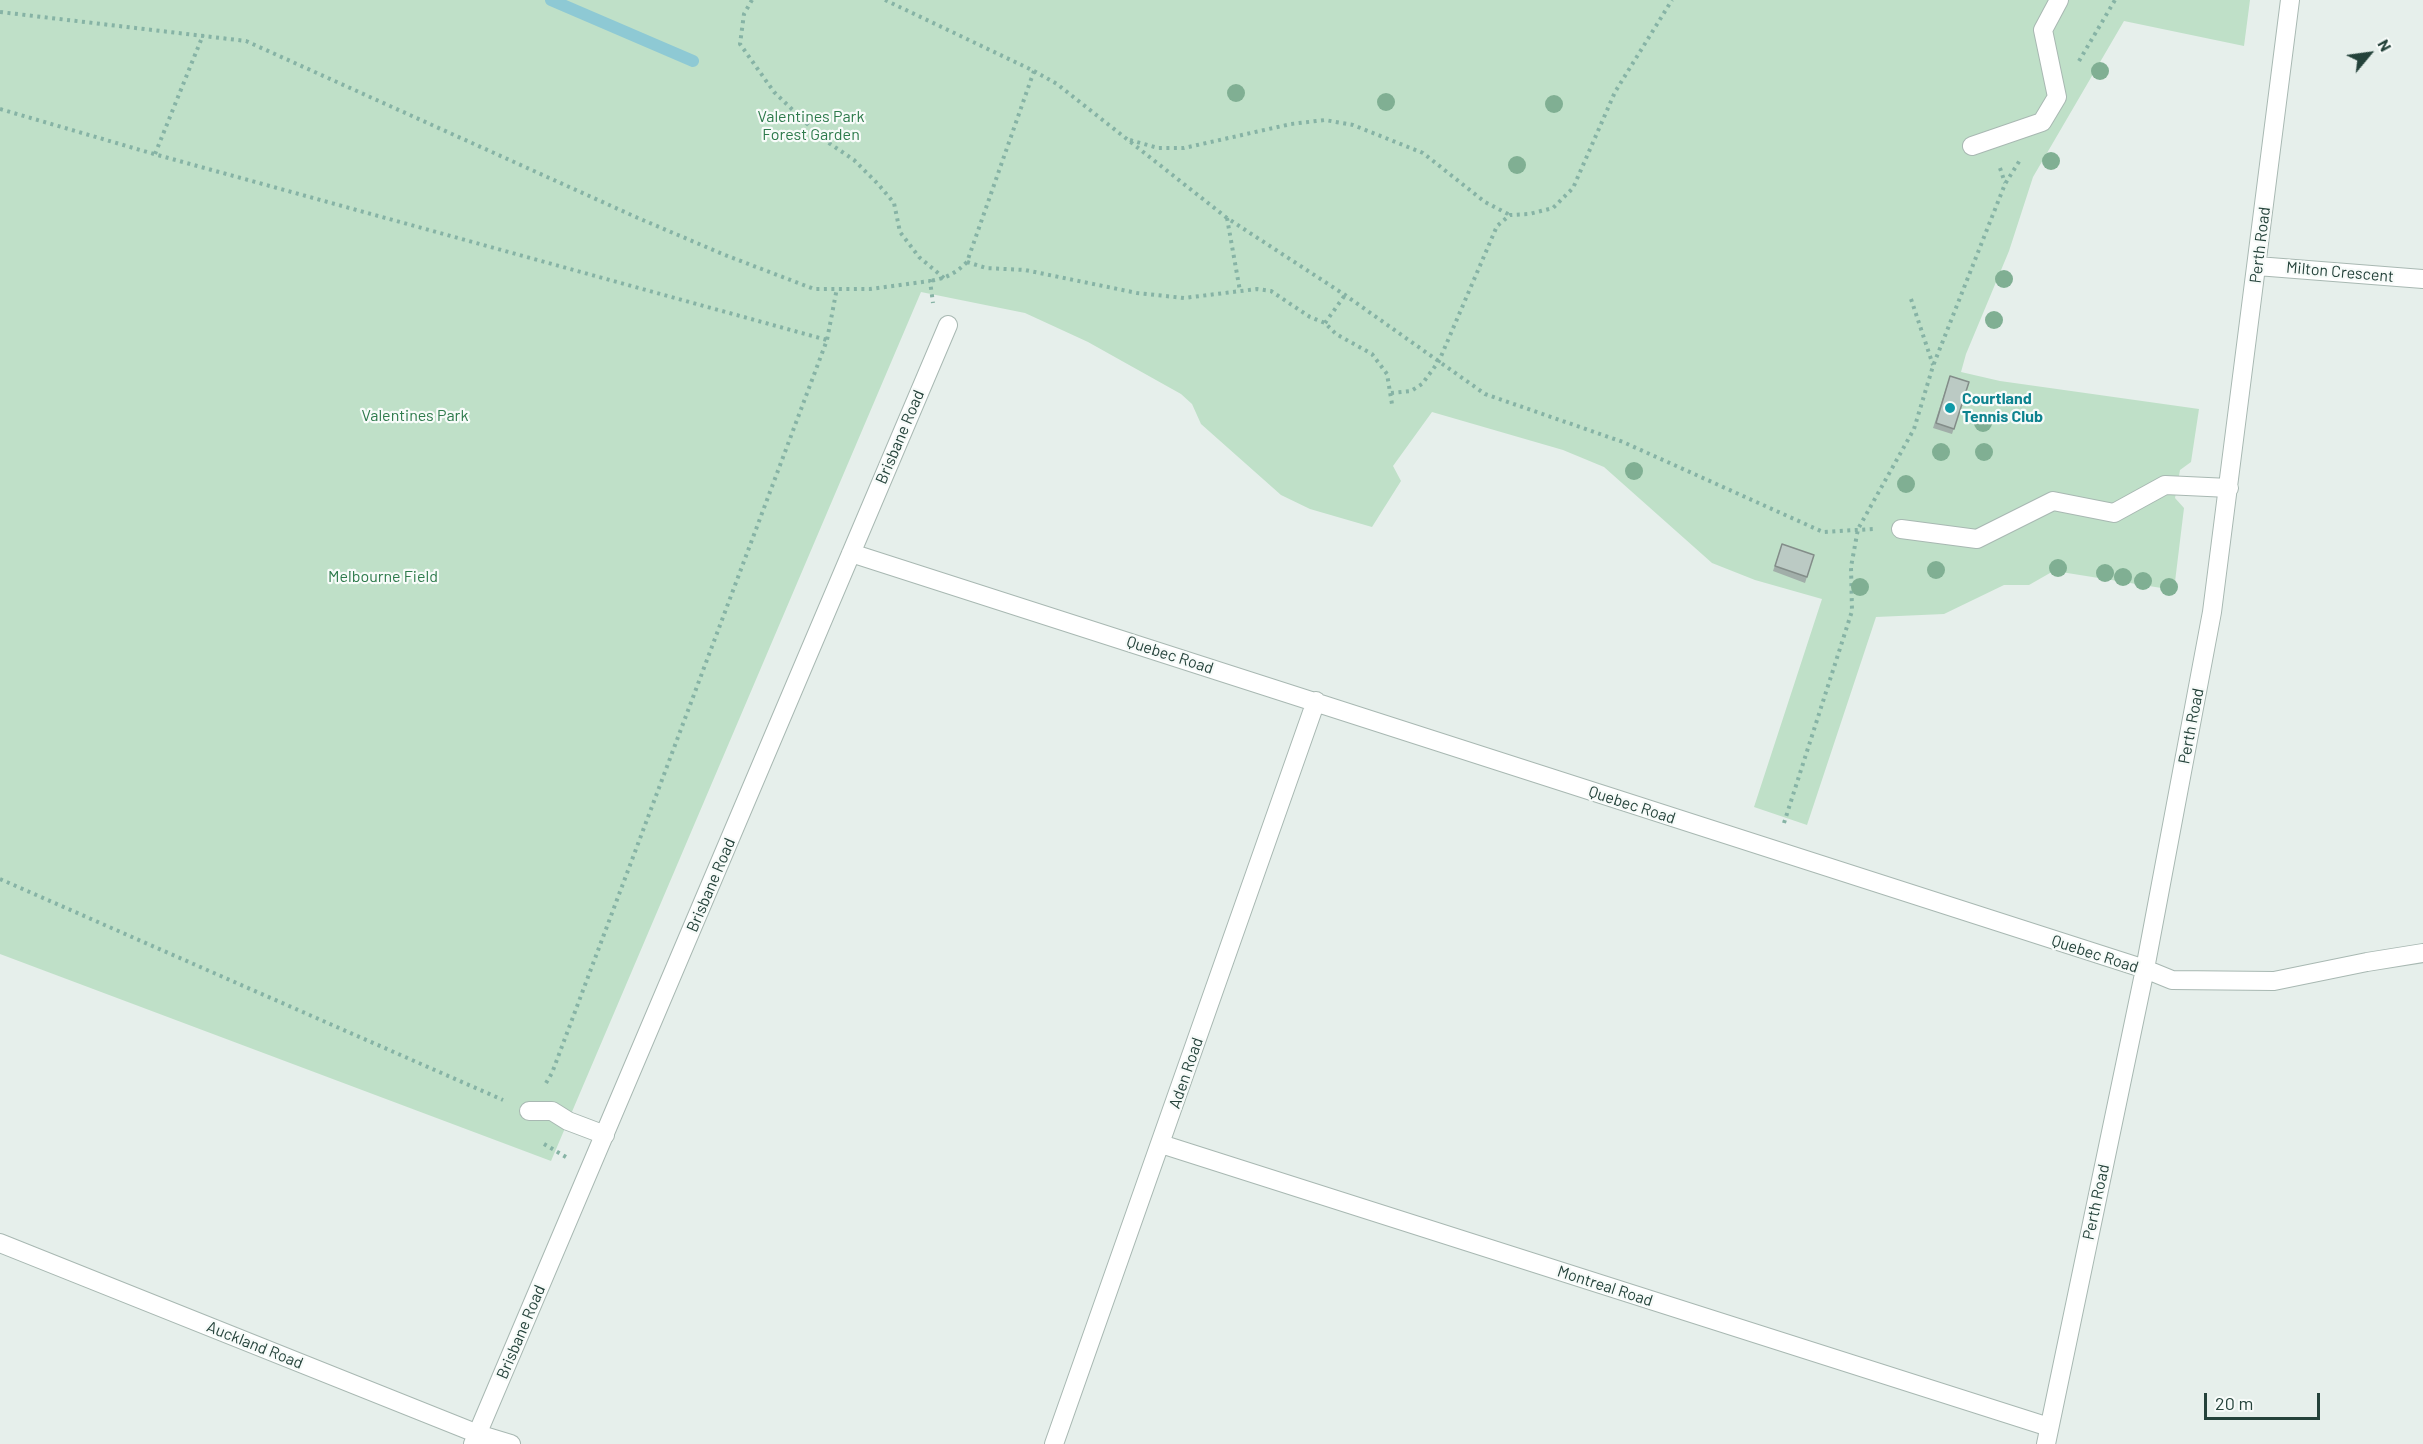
<!DOCTYPE html>
<html>
<head>
<meta charset="utf-8">
<style>
  body { margin:0 }
  #map { position:relative; width:2423px; height:1444px; overflow:hidden; background:#e6efeb; font-family:Barlow,sans-serif }
  canvas { display:block }
  .north { position:absolute; left:2339px; top:24px; width:60px; height:60px; -webkit-text-stroke:4px #f7fbf9; paint-order:stroke; rotate:61deg; font-size:16px; font-weight:700; line-height:24px; text-align:center; color:#24423a }
  .north::after { content:''; display:block; margin:auto; width:21px; height:27px; background:#24423a; clip-path:polygon(50% 0,100% 100%,50% 72%,0 100%) }
  .scale { position:absolute; left:2204px; top:1393px; width:116px; height:27px; box-sizing:border-box; border:3px solid #24423a; border-top:0; padding-left:8px; font-size:18px; line-height:21px; white-space:nowrap; color:#24423a; -webkit-text-stroke:4px #f7fbf9; paint-order:stroke }
</style>
</head>
<body>
<div id="map">
<canvas width="2423" height="1444"></canvas>
<div class="north">N</div>
<div class="scale">20 m</div>
</div>
<script>
const context = document.querySelector('canvas').getContext('2d');
context.lineJoin = 'round';
function fillPath(path, color) { context.fillStyle = color; context.fill(path, 'evenodd'); }
function trace(path, color, width, dash) { context.strokeStyle = color; context.lineWidth = width; context.lineCap = dash ? 'butt' : 'round'; context.setLineDash(dash || []); context.stroke(path); }
function label(font, color, halo, rows, align = 'center') {
  context.font = font + ' Barlow,sans-serif'; context.lineWidth = 4.5; context.setLineDash([]); context.textBaseline = 'middle'; context.strokeStyle = halo; context.fillStyle = color; for (const [text, x, y, turn = 0] of rows) {
    context.save(); context.translate(x, y); context.rotate((+turn || 0) * Math.PI / 180); context.textAlign = isNaN(turn) ? turn : align; if (halo) context.strokeText(text, 0, 0); context.fillText(text, 0, 0); context.restore();
  }
}
fillPath(new Path2D(`
  M0,0H2250L2244,46L2124,21L2033,177L2009,251L1966,354L1961,372L2000,381L2199,409L2191,462L2180,470L2175,498L2184,508L2174,590L2061,572L2050,573L2029,585H2004L1944,614L1876,617L1807,825L1754,807L1822,599L1755,580L1712,563L1604,467L1563,450L1432,412L1393,466L1401,481L1372,527L1310,509L1281,495L1201,424L1192,404L1181,394L1088,342L1025,313L921,292L551,1161L0,954Z`), '#bfe0c8');
trace(new Path2D(`
  M551,0L693,61`), '#8ec9d4', 12);
const minor = new Path2D(`
  M1972,146L2042,122L2057,97L2043,30L2059,0
  M2257,266L2423,279
  M1901,529L1977,539L2053,501L2114,513L2165,485L2229,488
  M851,553C1283,689 1713,833 2145,969L2172,980L2274,981L2367,962L2423,953
  M529,1111H552L568,1121L605,1135
  M1161,1144L2049,1427
  M0,1243L478,1434L511,1444
  M473,1444L948,325
  M1054,1444L1316,701
  M2046,1444L2145,969L2212,612L2290,0`);
trace(minor, '#a8b8b2', 20);
trace(new Path2D(`
  M752,0L744,14L740,44L774,92L823,139L854,160L878,184L894,203L900,232L919,257L944,278
  M885,0L1034,71L967,262C955,274 946,278 930,281
  M0,12L246,41L638,218L725,255L814,289H870L930,281L933,303
  M2079,61L2115,0
  M1034,71L1057,84L1227,218L1345,295L1485,394L1623,442L1823,532L1873,529
  M0,109L154,154L827,340
  M1130,140L1158,148H1184L1291,124L1325,120L1353,125L1423,153L1485,202L1510,215
  M155,154L203,35
  M2000,168L2005,183
  M1227,218L1240,291
  M967,262L986,268L1025,270L1137,293L1184,298L1257,289L1271,291L1310,317L1325,323L1336,334L1372,354L1387,374L1392,404
  M1911,299L1933,365
  M1325,323L1345,295
  M1391,393L1411,391L1422,384L1439,361L1497,226L1510,215L1529,214L1553,208L1573,188L1615,92L1672,0
  M1784,823L1852,611L1851,567L1858,529L1914,429L1933,366L2005,184L2020,160
  M0,879L503,1100
  M546,1083L552,1073L827,340L837,288
  M544,1144L566,1157`), '#86b3a5', 4, [3, 4.5]);
trace(minor, '#fff', 18);
context.fillStyle = '#80af93';
for (const [x, y] of [
  [2100,71],
  [1236,93],
  [1386,102],
  [1554,104],
  [2051,161],
  [1517,165],
  [2004,279],
  [1994,320],
  [1983,423],
  [1941,452],
  [1984,452],
  [1634,471],
  [1906,484],
  [2058,568],
  [1936,570],
  [2105,573],
  [2123,577],
  [2143,581],
  [1860,587],
  [2169,587]
]) { context.beginPath(); context.arc(x, y, 9, 0, 2 * Math.PI); context.fill(); }
fillPath(new Path2D(`
  M1950,376L1969,382L1952,434L1933,428Z
  M1782,544L1814,555L1805,583L1773,571Z`), '#a1aea9');
const building = new Path2D(`
  M1950,376L1969,382L1954,429L1936,423Z
  M1782,544L1814,555L1807,577L1775,566Z`);
fillPath(building, '#bbcac4');
trace(building, '#838d89', 1.5);
for (const [x, y, r, color] of [
  [1950,408,6,"#0f9aa8"]
]) { const dot = new Path2D(); dot.arc(x, y, r, 0, 2 * Math.PI); context.fillStyle = color; context.fill(dot); trace(dot, '#f7fbf9', 2); }
label('16px', '#2d7a4b', '#f7fbf9', [
  ["Valentines Park",811,117],
  ["Forest Garden",811,135],
  ["Valentines Park",415,416],
  ["Melbourne Field",383,577]
]);
label('16px', '#24423a', '#f7fbf9', [
  ["Perth Road",2260,245,-83],
  ["Milton Crescent",2340,272,5],
  ["Brisbane Road",900,437,-67],
  ["Quebec Road",1170,655,18],
  ["Perth Road",2191,726,-79],
  ["Quebec Road",1632,805,18],
  ["Brisbane Road",711,885,-67],
  ["Quebec Road",2095,954,18],
  ["Aden Road",1186,1073,-71],
  ["Perth Road",2096,1202,-78],
  ["Montreal Road",1605,1286,18],
  ["Brisbane Road",521,1332,-67],
  ["Auckland Road",255,1345,22]
]);
label('bold 16px', '#0d838f', '#f7fbf9', [
  ["Courtland",1962,399],
  ["Tennis Club",1962,417]
], 'left');
</script>
</body>
</html>
